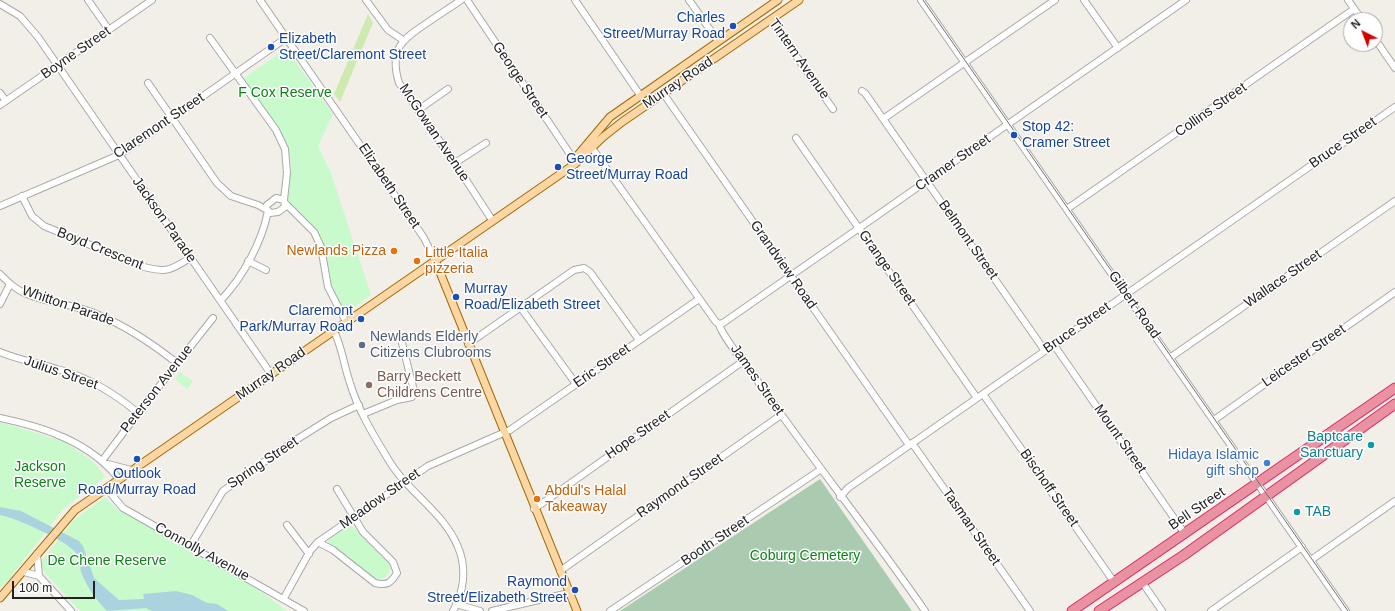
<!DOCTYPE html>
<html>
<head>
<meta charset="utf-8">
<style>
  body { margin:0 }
  #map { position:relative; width:1395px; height:611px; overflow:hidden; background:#f2efe9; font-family:Arial,sans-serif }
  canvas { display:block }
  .north { position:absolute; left:1343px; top:12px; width:40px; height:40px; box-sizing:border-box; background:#fff; border:1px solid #a7a7a7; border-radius:50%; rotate:318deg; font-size:11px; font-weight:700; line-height:16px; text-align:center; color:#222 }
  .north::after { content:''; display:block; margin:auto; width:14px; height:18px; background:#d40000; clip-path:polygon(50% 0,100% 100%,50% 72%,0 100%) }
  .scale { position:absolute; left:12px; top:581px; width:83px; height:18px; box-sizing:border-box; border:2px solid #222; border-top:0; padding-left:5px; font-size:12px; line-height:14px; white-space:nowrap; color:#222; -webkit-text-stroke:3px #fff; paint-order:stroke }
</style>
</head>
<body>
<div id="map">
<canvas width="1395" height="611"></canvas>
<div class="north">N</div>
<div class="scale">100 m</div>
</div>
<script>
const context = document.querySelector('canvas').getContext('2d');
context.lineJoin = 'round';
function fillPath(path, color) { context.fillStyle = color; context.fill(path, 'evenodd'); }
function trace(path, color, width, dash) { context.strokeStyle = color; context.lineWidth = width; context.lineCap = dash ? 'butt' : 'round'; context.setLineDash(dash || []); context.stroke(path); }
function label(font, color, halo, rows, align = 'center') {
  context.font = font + ' Arial,sans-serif'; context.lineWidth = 3; context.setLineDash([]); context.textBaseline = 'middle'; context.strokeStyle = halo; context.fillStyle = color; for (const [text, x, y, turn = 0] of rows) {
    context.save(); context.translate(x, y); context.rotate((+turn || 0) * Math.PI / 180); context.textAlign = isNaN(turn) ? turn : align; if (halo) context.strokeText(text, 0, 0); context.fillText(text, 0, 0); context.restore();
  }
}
fillPath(new Path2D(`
  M368,14L373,23L340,102L334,94Z`), '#cdebb0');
fillPath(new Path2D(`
  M820,479L912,611H620Z`), '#aacbaf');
fillPath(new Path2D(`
  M283,51H288L333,114L318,146L331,173L371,295L347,312C324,295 332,264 322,241C315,225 302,215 290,204C283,192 292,179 291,165C288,133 263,108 245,83L244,79L247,76Z
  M180,372L193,381L187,389L175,379Z
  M0,422L65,442L94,462L105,477L63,509L10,578L0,588Z
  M105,497L117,509L248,582L287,611H80L44,572L40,563L74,520Z
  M347,526H352L390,565L391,569C388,574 385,579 379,579C371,580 337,549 328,542L329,538Z`), '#c8facc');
fillPath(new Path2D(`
  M0,507L21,511L79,541L83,546L94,578L119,600L144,599L143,594L176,591L192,595L207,603L217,604L228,611H152L146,608L107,611C97,601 86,586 81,572C80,567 80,559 77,554C68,541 16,518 0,515Z`), '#aad3df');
const minor = new Path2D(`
  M88,0L109,30
  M260,0L394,194L424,238L435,260
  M366,0L388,30L403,40
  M461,0C450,8 438,15 427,23C401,40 389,50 399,83L455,163L492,220
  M467,0L574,160
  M575,0L640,95
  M689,0L718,41
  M921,0L1346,611
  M1084,0L1118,48
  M1348,0L1362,20
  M0,4L20,16L38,37L271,374
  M771,20L833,109
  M210,38L276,130L285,149L287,173L284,200
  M1375,39L1395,68
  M148,83L217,183L231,196L258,205L267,210
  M862,91L865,93L1045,351
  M0,93L6,101
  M663,93L909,445
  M0,105L152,0
  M418,110L448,89
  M883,119L1055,0
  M796,138L977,398
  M592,148L716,322L719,324C722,337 750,370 759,383C813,461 872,534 925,611
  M455,163L486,143
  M22,196L32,216L44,226L144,267C167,273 171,270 190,258
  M276,198L284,200L285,207L278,212L270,213L266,208L267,205Z
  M285,203L314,232L321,247L328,287L346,322
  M0,206L119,155L286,38
  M1067,209L1354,9
  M248,261L266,270
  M0,274C8,282 16,290 27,294C48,303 72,304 94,313C125,325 151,343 177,363
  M221,300C243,277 262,242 268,211
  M0,304L10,284
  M521,308L576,384
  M719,324L723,323L1186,0
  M334,331C342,347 344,366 350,383C358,410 374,436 388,459C407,492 444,512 458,547C467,568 464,592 453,611
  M468,344L574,270L584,268L590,272L639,340
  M1054,345L1185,534
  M0,352C18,360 38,363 57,369C88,377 113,392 138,413
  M1171,357L1395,201
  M983,394L1114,582
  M363,414L397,400L412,397L414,391L402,343
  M0,418C44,427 90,442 119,479
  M1214,420L1395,292
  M912,443L1030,611
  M102,461L138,413L213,318
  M108,464L131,470
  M106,488L123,508L304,611
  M840,497L848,488L1395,107
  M534,509L742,362
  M287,525L309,554
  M318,542L333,550L375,583C387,586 391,583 397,573L393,562L363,532L337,489
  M191,545L223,491L291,443L331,418L359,405
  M37,554L39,576L71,611
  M1311,560L1395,501
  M560,571L781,415
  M24,572L39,576
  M1142,582L1162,611
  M284,598L310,551L318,542L428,466L510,430L699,299
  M456,604L480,611
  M492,611L569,593
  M610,611L820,470
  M1211,611L1302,547`);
const major = new Path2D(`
  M572,162L610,117L778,0
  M435,260L577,611
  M0,598L75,510L575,164L603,137L622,122L799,0`);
const highway = new Path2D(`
  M1072,611L1395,388
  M1099,611L1184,555L1395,404`);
trace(minor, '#a9a9a9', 8);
trace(major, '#a06b00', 9);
trace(highway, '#dc2a67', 11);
trace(minor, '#fff', 6);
trace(major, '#fcd6a4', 7);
trace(highway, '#e892a2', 9);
trace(new Path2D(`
  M923,0L1348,611`), '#707070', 1);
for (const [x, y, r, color] of [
  [733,26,4,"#1a4fb4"],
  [271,47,4,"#1a4fb4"],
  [1014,135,4,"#1a4fb4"],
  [558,167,4,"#1a4fb4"],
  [394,251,4,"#e8710a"],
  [417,261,4,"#e8710a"],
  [456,297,4,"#1a4fb4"],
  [361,319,4,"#1a4fb4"],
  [362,345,4,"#5c6f8a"],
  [369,385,4,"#8d6e63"],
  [1371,445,4,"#0f9aa8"],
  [137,459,4,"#1a4fb4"],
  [1267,463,4,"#3f7fe0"],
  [537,499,4,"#e8710a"],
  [1297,512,4,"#0f9aa8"],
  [575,590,4,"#1a4fb4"]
]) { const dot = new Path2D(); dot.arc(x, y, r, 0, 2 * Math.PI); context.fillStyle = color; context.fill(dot); trace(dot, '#fff', 1.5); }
label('14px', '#164399', '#fff', [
  ["Charles",725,18,"right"],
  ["Street/Murray Road",725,34,"right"],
  ["Elizabeth",279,39],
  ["Street/Claremont Street",279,55],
  ["Stop 42:",1022,127],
  ["Cramer Street",1022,143],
  ["George",566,159],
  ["Street/Murray Road",566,175],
  ["Murray",464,289],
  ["Road/Elizabeth Street",464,305],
  ["Claremont",353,311,"right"],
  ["Park/Murray Road",353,327,"right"],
  ["Outlook",137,474,"center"],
  ["Road/Murray Road",137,490,"center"],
  ["Raymond",567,582,"right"],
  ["Street/Elizabeth Street",567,598,"right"]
], 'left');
label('14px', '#222', '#fff', [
  ["Boyne Street",76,53,-35],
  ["Tintern Avenue",799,59,55],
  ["George Street",520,80,56],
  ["Murray Road",678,83,-34],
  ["Collins Street",1211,110,-35],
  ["Claremont Street",159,126,-34],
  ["McGowan Avenue",434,133,56],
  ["Bruce Street",1343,143,-35],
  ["Cramer Street",953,163,-35],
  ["Elizabeth Street",389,186,56],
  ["Jackson Parade",164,220,55],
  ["Belmont Street",968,240,55],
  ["Boyd Crescent",100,249,22],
  ["Grandview Road",783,265,55],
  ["Grange Street",887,268,55],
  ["Wallace Street",1283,279,-35],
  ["Gilbert Road",1134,305,55],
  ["Whitton Parade",68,306,19],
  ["Bruce Street",1077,328,-35],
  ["Leicester Street",1304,356,-35],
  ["Eric Street",602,366,-35],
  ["Julius Street",61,373,19],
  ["Murray Road",271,374,-35],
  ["James Street",757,380,55],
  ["Peterson Avenue",157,389,-52],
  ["Hope Street",638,435,-35],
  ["Mount Street",1120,439,55],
  ["Spring Street",263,463,-34],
  ["Raymond Street",680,486,-35],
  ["Bischoff Street",1049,488,55],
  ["Meadow Street",380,499,-35],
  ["Bell Street",1197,509,-34],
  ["Tasman Street",971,527,55],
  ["Booth Street",715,541,-34],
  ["Connolly Avenue",202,552,29]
]);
label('14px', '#0c8416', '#fff', [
  ["F Cox Reserve",285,93],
  ["Jackson",40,467],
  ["Reserve",40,483],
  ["Coburg Cemetery",805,556],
  ["De Chene Reserve",107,561]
]);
label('14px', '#c56008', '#fff', [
  ["Newlands Pizza",386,251,"right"],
  ["Little Italia",425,253],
  ["pizzeria",425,269],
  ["Abdul's Halal",545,491],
  ["Takeaway",545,507]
], 'left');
label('14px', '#4e5e75', '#fff', [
  ["Newlands Elderly",370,337],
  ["Citizens Clubrooms",370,353]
], 'left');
label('14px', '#785e54', '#fff', [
  ["Barry Beckett",377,377],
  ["Childrens Centre",377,393]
], 'left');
label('14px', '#0d838f', '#fff', [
  ["Baptcare",1363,437],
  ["Sanctuary",1363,453],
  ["TAB",1305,512,"left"]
], 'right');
label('14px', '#366cbe', '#fff', [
  ["Hidaya Islamic",1259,455],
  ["gift shop",1259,471]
], 'right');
</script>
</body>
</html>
